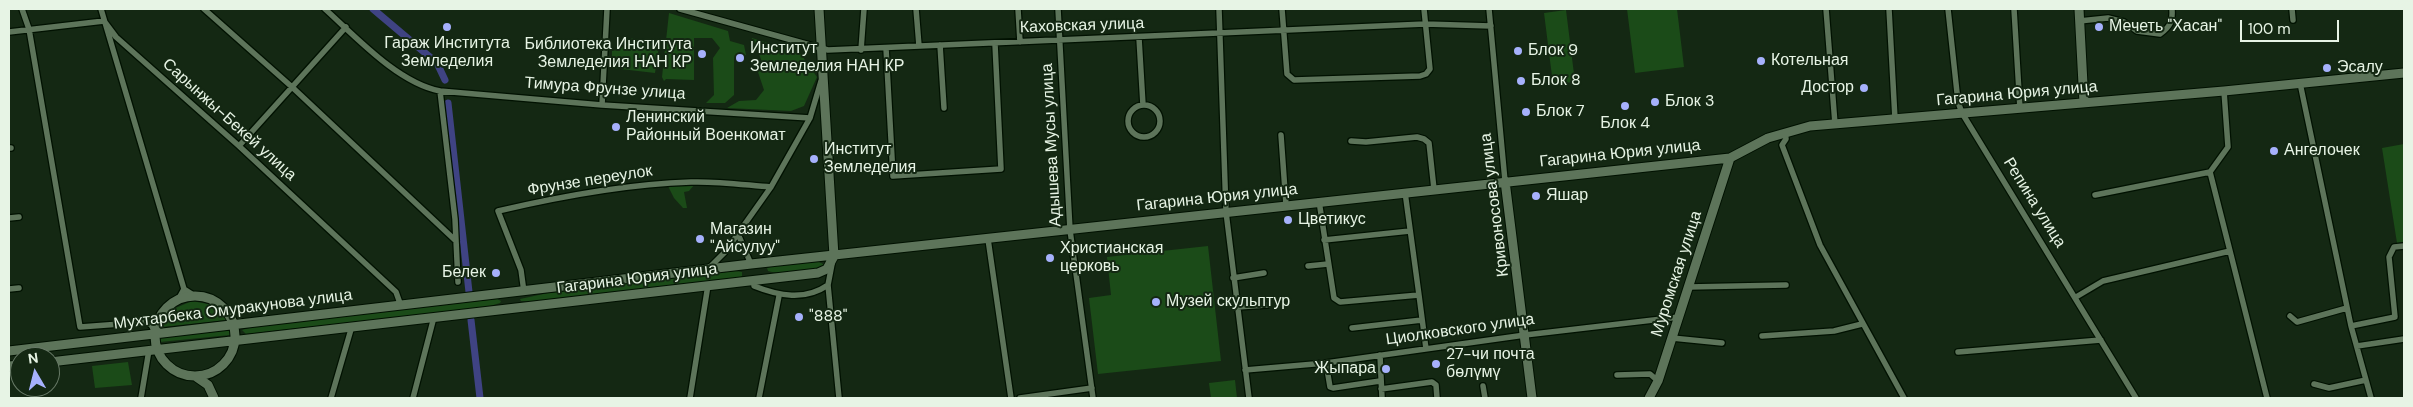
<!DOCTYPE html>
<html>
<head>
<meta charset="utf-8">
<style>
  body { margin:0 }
  #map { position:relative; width:2413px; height:407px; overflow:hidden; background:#142813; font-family:"DM Sans",sans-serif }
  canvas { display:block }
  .frame { position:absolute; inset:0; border:10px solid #e7f4e5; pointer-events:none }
  .north { position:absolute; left:10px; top:347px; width:50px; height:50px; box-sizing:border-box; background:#142813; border:1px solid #687a67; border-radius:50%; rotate:352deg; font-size:14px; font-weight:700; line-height:20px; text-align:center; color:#e7f4e5 }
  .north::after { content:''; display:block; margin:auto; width:18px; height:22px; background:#a6b1fc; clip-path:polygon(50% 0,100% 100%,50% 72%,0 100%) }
  .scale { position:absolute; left:2240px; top:20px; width:99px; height:22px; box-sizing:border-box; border:2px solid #e7f4e5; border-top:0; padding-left:6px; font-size:15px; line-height:18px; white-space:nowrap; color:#e7f4e5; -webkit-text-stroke:4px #142813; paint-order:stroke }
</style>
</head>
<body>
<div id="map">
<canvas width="2413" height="407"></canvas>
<div class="frame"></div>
<div class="north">N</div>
<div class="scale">100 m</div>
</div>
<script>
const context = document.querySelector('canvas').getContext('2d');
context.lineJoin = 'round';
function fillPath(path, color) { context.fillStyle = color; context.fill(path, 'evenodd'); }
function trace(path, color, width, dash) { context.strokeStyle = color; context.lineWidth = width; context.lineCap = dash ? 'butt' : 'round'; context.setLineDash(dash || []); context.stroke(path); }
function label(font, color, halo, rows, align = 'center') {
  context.font = font + ' "DM Sans",sans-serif'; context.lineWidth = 4; context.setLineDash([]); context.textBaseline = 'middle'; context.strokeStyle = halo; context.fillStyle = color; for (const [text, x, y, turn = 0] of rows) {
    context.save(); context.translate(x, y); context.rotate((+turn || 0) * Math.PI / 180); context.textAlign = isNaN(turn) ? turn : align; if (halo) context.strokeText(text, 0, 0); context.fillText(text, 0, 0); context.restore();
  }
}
fillPath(new Path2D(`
  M1627,9H1677L1684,67L1635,73Z
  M1566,10L1575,82L1553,84L1544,13Z
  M669,13L728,31L730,41L744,45L746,55L734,59V95L725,103H706L714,95L713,58L720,48L712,38H694V80L666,79L664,81L662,77Z
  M633,38L659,46L655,73L612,68V51L617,50L623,42Z
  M752,38L800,53L817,77L804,106L791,111L727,108L739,101L756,100L764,90L757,69L763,65L758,51L750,45Z
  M2404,144V242L2397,243L2382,148Z
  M695,184L689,191L684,192L687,208H683L674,198L668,186Z
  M1208,246L1221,361L1098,374L1089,298L1111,295L1107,257Z
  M817,261L823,264V266C810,273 782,275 768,271L767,268L775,265Z
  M735,271L742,272V276L739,279L534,302L521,301L520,299L548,293Z
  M497,299L501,301L500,303L487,307L246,334L242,330L256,326Z
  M192,301L213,305L227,320L162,327L173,309Z
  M228,329L231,331L230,335L160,342V337Z
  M128,362L132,385L95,388L92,366Z
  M1235,380L1237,398H1211L1209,383Z`), '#1b4b18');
trace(new Path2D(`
  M373,9L437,63L445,80
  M448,103L469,292
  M471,320L480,398`), '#3f4383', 7);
const street = new Path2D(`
  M22,9L29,29L80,327L147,322L152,326L155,334
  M101,9L184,289L195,296
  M204,9L292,87L456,241
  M325,9C356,37 398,83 440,91
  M680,9L828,50L1425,24L1491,26
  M916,9L919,46
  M1018,9L1020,42
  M1058,9L1070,230L1093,398
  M1219,9L1226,212L1249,398
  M1282,9L1287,74L1294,80L1420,76L1426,74L1430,69L1424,9
  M1489,9L1505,181
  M1826,9L1835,124
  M1889,9L1895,119
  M1948,9L1958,102L1962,113L2136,398
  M2014,9L2020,109
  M2292,9L2293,20
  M2079,21L2108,18L2124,22L2137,31L2160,34C2170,27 2173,21 2172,9
  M9,32L104,21L116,37L239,146L396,292L401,306
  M1139,38L1143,105
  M940,45L944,108
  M886,48L893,176L1001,169L995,44
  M861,50L864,9
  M2300,83L2351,326L2371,398
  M602,105L607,9
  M1128 121a16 16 0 1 1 32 0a16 16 0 1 1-32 0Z
  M1785,132L1786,139L1782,145L1820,245L1904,398
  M1281,135L1286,205
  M1351,141L1366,142L1417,137L1424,139L1429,143L1434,189
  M239,146L346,27
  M9,148H11
  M2210,172L2228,147L2224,91
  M2095,195L2210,172L2230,251
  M1319,201L1334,298L1340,302L1419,295L1405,192
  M9,218L19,217
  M738,234L751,264
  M988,239L1011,398
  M1324,240L1410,231
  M832,264L828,285L839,398
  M1308,266L1328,264
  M709,268L725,252L771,187L810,118L821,81
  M1233,278L1264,273
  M754,280V286C779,296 805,301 828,285
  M458,282L455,219L440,91L602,105L810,118
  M1688,287L1786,285
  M9,289L19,288
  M524,292L521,270L498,211C562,196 626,184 691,182C717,181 745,185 771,187
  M1419,295L1426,349
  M2076,297L2103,281L2230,251L2267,398
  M178,300L184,289
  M1237,307L1267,305
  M2290,316L2297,322L2347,308
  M2351,326L2395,317L2389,257L2394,247L2404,246
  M1352,328L1422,320
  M1762,336L1834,331L1862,324
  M1672,338L1722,343
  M2357,346L2404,339
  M1958,352L2101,340
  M1380,355L1382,398
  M1326,363L1330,387L1333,388L1380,381
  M1245,370L1326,363L1525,335L1679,317
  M1617,375L1650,374L1658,381
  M2314,384L2329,388L2366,380
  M1483,386L1485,398
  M1381,389L1432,382L1436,385L1437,398
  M141,398L149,350
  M331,398L352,326
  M413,398L434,317
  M690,398L708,285
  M759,398L779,296
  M1020,398L1092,388`);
const secondary = new Path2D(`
  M819,9L834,256
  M2079,9L2084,103
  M1505,181L1532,398
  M155 336a40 40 0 1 1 80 0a40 40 0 1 1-80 0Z
  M9,351L751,264L1730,158L1768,138L1810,126L2224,91L2404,73
  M50,362L818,273L827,269L834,256
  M9,366L20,365
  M195,376L208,385L214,398
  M1649,398L1658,381L1730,158`);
trace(street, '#011101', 8);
trace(secondary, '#011101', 11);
trace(street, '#5d745a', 5.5);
trace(secondary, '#5d745a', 9);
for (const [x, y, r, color] of [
  [447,27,5,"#a6b1fc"],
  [2099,27,5,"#a6b1fc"],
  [1518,51,5,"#a6b1fc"],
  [702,54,5,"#a6b1fc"],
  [740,58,5,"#a6b1fc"],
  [1761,61,5,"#a6b1fc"],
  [2327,68,5,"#a6b1fc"],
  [1521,81,5,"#a6b1fc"],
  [1864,88,5,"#a6b1fc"],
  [1655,102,5,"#a6b1fc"],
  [1625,106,5,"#a6b1fc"],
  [1526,112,5,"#a6b1fc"],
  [616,127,5,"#a6b1fc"],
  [2274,151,5,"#a6b1fc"],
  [814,159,5,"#a6b1fc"],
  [1536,196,5,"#a6b1fc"],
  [1288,220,5,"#a6b1fc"],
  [700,239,5,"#a6b1fc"],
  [1050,258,5,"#a6b1fc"],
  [496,273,5,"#a6b1fc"],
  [1156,302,5,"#a6b1fc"],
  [799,317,5,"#a6b1fc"],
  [1436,364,5,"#a6b1fc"],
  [1386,369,5,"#a6b1fc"]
]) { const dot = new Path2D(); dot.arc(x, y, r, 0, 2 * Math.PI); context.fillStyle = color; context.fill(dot); trace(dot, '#142813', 2); }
label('16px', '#e7f4e5', '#142813', [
  ["Каховская улица",1082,26,-2],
  ["Тимура Фрунзе улица",605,89,4],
  ["Гагарина Юрия улица",2017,94,-5],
  ["Сарынжы-Бекей улица",229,120,42],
  ["Адышева Мусы улица",1052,145,-93],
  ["Гагарина Юрия улица",1620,154,-6],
  ["Фрунзе переулок",590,181,-9],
  ["Гагарина Юрия улица",1217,198,-6],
  ["Репина улица",2034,203,58],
  ["Кривоносова улица",1495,205,-97],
  ["Муромская улица",1677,274,-72],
  ["Гагарина Юрия улица",637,279,-7],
  ["Мухтарбека Омуракунова улица",233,310,-7],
  ["Циолковского улица",1460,330,-8]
]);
label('16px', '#e7f4e5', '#142813', [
  ["Мечеть \"Хасан\"",2109,27],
  ["Гараж Института",447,44,"center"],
  ["Земледелия",447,62,"center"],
  ["Библиотека Института",692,45,"right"],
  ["Земледелия НАН КР",692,63,"right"],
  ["Институт",750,49],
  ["Земледелия НАН КР",750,67],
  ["Блок 9",1528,51],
  ["Котельная",1771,61],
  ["Эсалу",2337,68],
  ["Блок 8",1531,81],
  ["Достор",1854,88,"right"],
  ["Блок 3",1665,102],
  ["Блок 7",1536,112],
  ["Ленинский",626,118],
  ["Районный Военкомат",626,136],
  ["Блок 4",1625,124,"center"],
  ["Институт",824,150],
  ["Земледелия",824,168],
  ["Ангелочек",2284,151],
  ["Яшар",1546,196],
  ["Цветикус",1298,220],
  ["Магазин",710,230],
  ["\"Айсулуу\"",710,248],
  ["Христианская",1060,249],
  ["церковь",1060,267],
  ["Белек",486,273,"right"],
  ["Музей скульптур",1166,302],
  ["\"888\"",809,317],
  ["27-чи почта",1446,355],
  ["бөлүмү",1446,373],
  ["Жыпара",1376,369,"right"]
], 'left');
</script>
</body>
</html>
